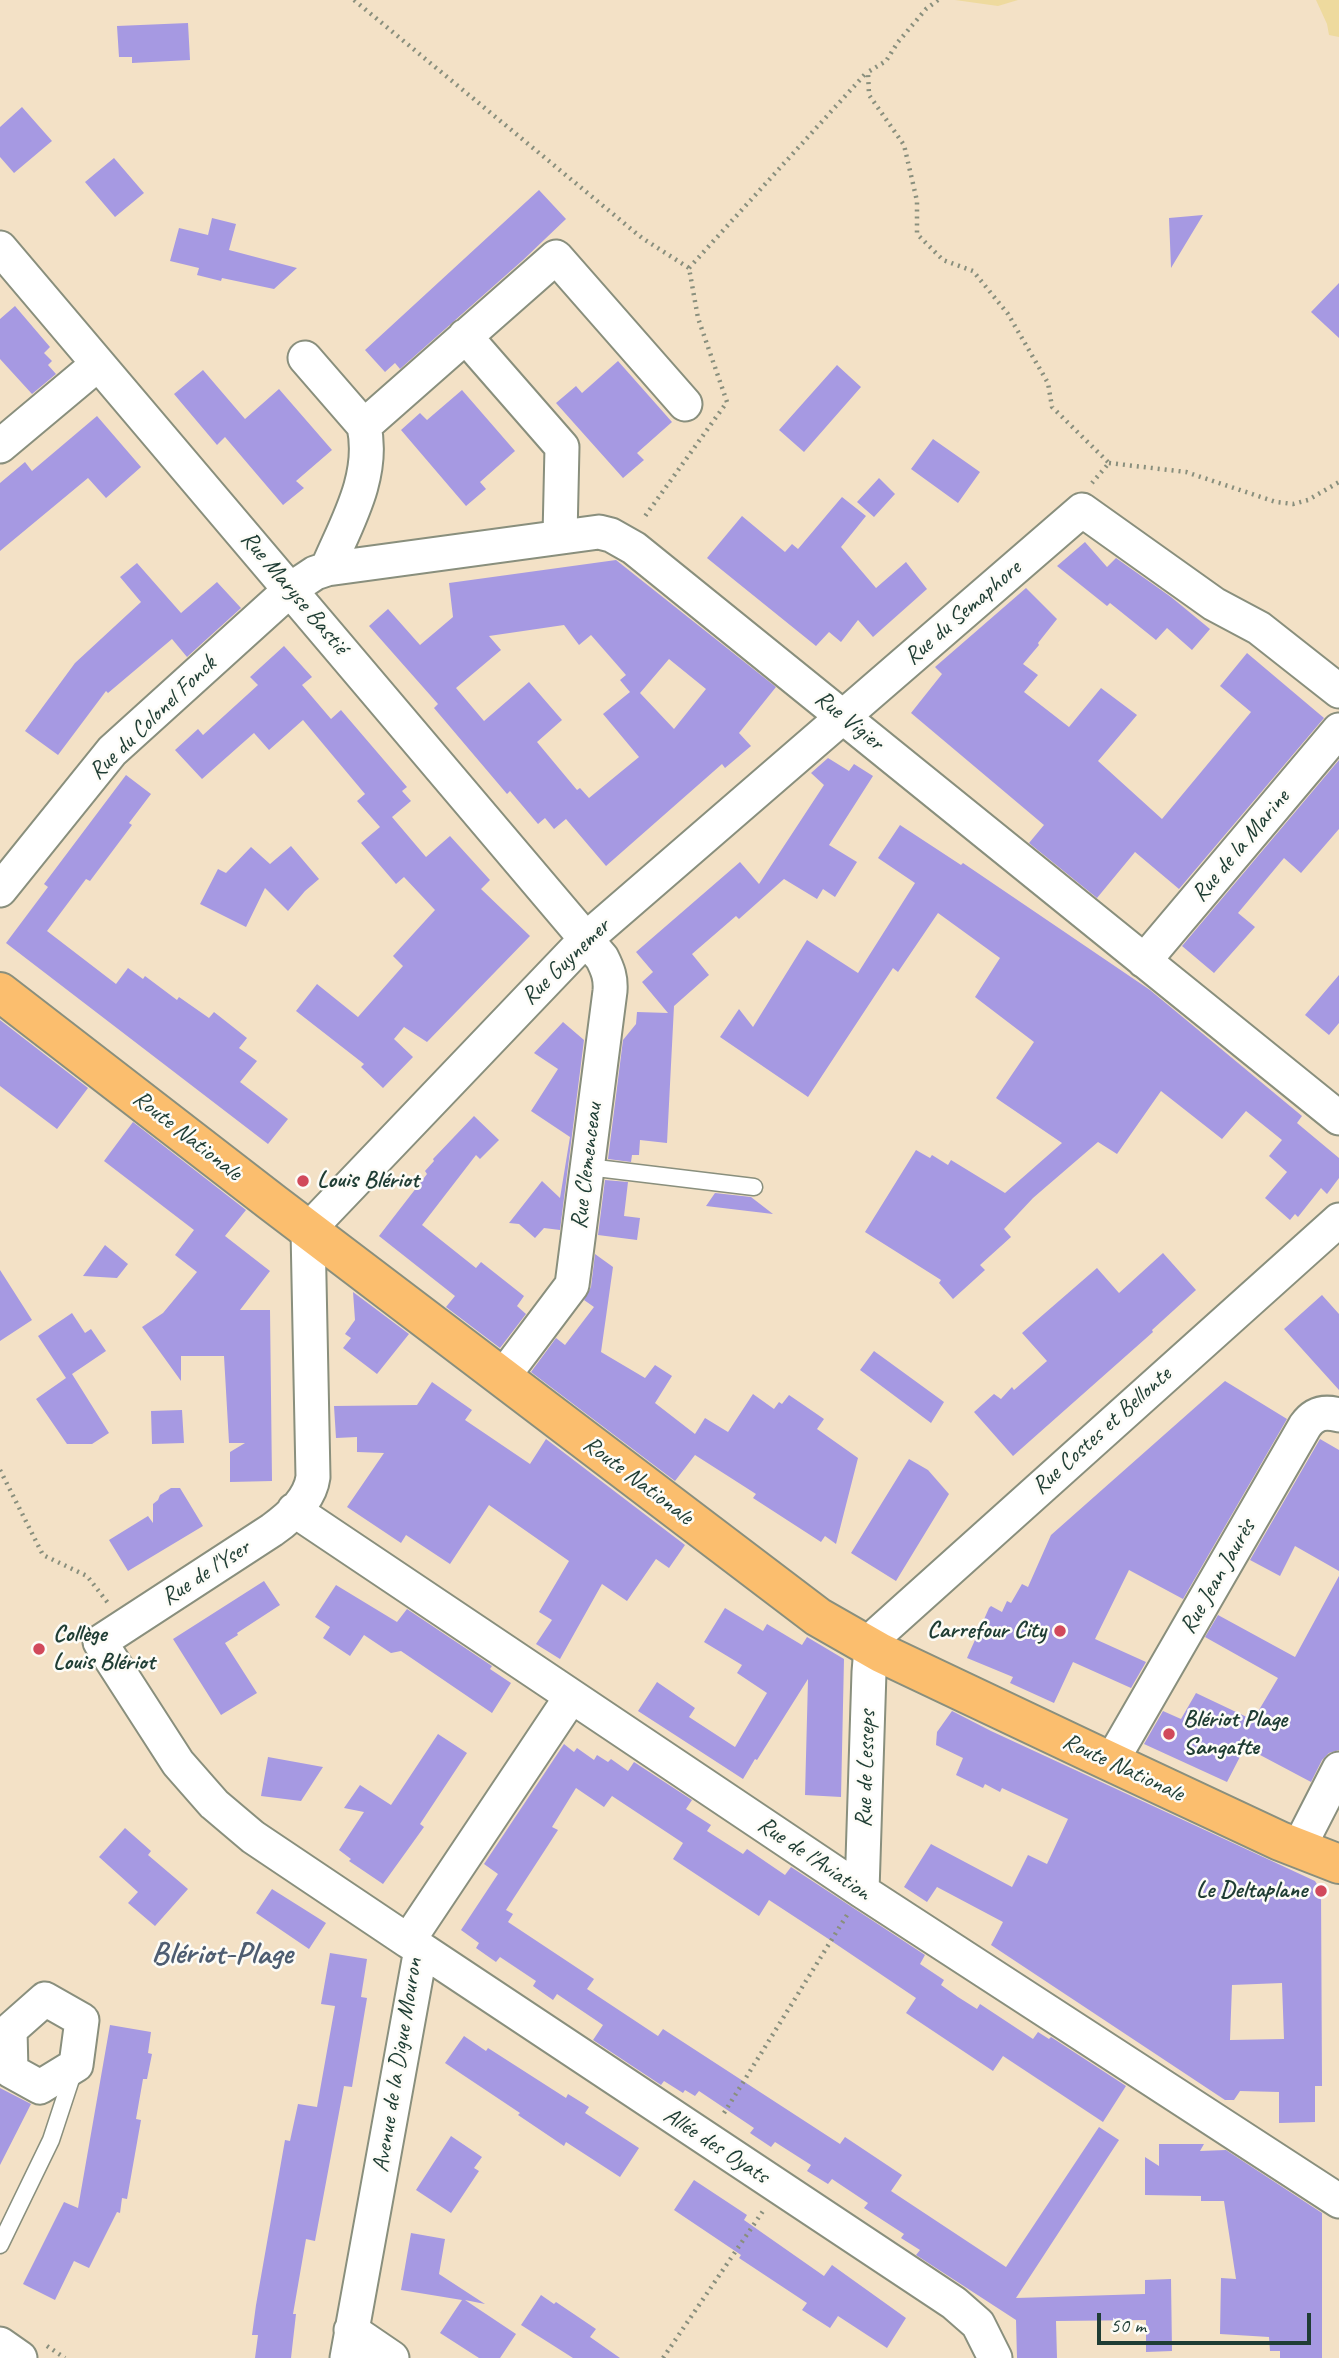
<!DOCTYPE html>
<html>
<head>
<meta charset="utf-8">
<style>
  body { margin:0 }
  #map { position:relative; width:1339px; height:2358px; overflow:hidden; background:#f3e1c6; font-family:Caveat,sans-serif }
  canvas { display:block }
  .scale { position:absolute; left:1097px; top:2313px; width:214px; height:32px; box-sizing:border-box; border:4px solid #1f3d34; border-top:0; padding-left:9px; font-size:21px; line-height:24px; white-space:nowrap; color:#1f3d34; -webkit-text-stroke:5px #fdfcf7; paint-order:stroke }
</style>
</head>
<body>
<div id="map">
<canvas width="1339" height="2358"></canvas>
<div class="scale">50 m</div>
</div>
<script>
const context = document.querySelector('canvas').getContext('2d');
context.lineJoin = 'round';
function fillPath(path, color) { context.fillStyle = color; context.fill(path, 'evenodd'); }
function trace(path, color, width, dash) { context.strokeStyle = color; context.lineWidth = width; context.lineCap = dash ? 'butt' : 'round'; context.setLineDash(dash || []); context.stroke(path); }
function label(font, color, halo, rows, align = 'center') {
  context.font = font + ' Caveat,sans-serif'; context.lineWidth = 5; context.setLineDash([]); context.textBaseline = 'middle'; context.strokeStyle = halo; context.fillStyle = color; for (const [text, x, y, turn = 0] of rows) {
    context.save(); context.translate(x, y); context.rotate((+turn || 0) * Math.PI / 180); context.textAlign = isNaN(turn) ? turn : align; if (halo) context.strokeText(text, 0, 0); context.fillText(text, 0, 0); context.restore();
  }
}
fillPath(new Path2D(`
  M955,0H1018L998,6Z
  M1316,0H1339V37L1329,35L1327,24Z`), '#eeda9e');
fillPath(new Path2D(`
  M188,23L190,60L132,63V57H119L117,26Z
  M22,107L52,141L14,173L0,157V127Z
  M114,158L144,193L115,217L85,182Z
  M539,190L566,219L523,260L400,369L395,363L385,372L365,350Z
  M1203,215L1171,268L1169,218Z
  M212,218L236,224L229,250L297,268L274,289L222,278L221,281L197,275L199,268L170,261L179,228L208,235Z
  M1339,283V338L1311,312Z
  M15,306L50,347L44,353L52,361L48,365L56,374L32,394L0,359V319Z
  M618,361L672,422L637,453L644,460L623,478L556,403L576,386L582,393Z
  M837,365L861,387L804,452L779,430Z
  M203,370L245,419L279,389L332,450L296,481L304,488L283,505L225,437L217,445L174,394Z
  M462,390L515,451L480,482L486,489L466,506L401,430L420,413L427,420Z
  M97,416L141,467L106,498L88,478L0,551V483L25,462L32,471Z
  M933,439L980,472L958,503L911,469Z
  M879,478L895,494L874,517L857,502Z
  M842,497L866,516L841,547L876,588L906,562L927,589L873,637L858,620L841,642L829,632L816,646L707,558L742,516L785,552L792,544L798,549Z
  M1085,542L1107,567L1116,558L1171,597L1210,629L1192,650L1167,628L1156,640L1110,603L1107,606L1057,566Z
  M616,560L776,687L739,733L751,746L725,768L722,764L606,866L566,819L554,829L545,818L538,824L510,791L507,794L434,708L438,704L369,626L388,609L420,645L453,617L449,583ZM564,625L579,645L591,635L626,675L620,680L630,692L603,714L639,757L589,798L580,788L577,790L537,742L562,720L529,682L484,721L456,688L501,650L489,636ZM669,659L706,689L674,729L640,693Z
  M137,563L181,613L217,582L241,608L187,657L172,639L108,693L106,691L58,755L25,731L75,663L141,602L120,577Z
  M1026,588L1057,619L1038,643L1039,645L1023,664L1038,675L1024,692L1069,727L1101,688L1137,715L1098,761L1162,819L1251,712L1220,686L1247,653L1324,718L1179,889L1135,852L1097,898L1029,843L1044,825L911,713L942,674L935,667Z
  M284,646L312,677L302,685L331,719L341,710L407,787L402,791L411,801L392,817L426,857L450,836L490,880L481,889L530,936L427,1042L404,1027L394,1039L413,1057L383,1088L361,1067L364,1064L296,1011L317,984L358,1017L403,966L393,956L435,910L404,877L396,884L361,843L380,827L357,801L365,794L303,720L269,750L254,733L202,779L175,750L198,729L203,735L258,685L250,677Z
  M828,758L849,771L854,764L873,776L829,845L857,862L835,897L823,889L817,899L784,879L739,919L736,916L692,954L709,975L674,1006L667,1143L640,1140L639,1155H632L631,1162L608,1159L623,1040L636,1024L637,1012L668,1013L642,982L653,972L636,952L740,862L759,884L824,785L811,773Z
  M1339,760V829L1301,873L1284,858L1238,913L1255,927L1214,973L1182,946Z
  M126,775L151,794L129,823L132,825L90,881L86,879L47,931L116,984L128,968L143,979L145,976L177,1000L179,997L209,1018L214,1012L247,1038L239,1048L257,1061L240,1082L288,1119L268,1144L6,943L48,887L44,884Z
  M900,825L961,865L963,863L1150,990L1302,1116L1297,1123L1339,1158V1178L1327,1194L1321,1188L1298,1217L1295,1214L1290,1220L1265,1198L1287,1172L1269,1156L1282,1140L1246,1111L1222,1139L1161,1091L1117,1154L1098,1142L1033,1198L1004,1229L1011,1237L980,1265L985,1270L953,1299L939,1283L941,1280L865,1232L916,1150L930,1158L932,1155L948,1165L951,1160L1005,1193L1062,1143L996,1098L1034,1042L975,997L1000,958L938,913L898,972L893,968L808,1097L720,1037L739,1009L753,1027L807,940L858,973L915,883L878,858Z
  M291,846L319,879L305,891L288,911L265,888L246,927L200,904L218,869L226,873L251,847L270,864Z
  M1339,975V1023L1329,1035L1305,1015Z
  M0,1020L88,1088L57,1129L0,1086Z
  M563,1022L584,1040L560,1230L544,1228L535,1238L519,1224L509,1223L542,1181L560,1198L570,1137L531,1111L558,1069L534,1053Z
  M474,1116L499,1140L480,1159L476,1155L422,1225L476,1268L481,1262L524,1296L517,1306L526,1314L500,1348L446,1307L455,1296L379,1236L427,1174L425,1171L434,1161L433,1159Z
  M133,1122L246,1210L225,1236L270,1271L240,1310H270L272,1481L230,1482V1452L245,1443H229L224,1356H181V1381L142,1327L163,1313L197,1272L175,1255L194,1230L104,1161Z
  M605,1180L628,1182L624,1216L640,1218L637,1240L598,1235Z
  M715,1193L751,1197L773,1214L706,1206Z
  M105,1245L128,1264L117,1278L83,1276Z
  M1163,1253L1196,1290L1152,1330L1153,1332L1013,1456L974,1412L994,1394L1001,1399L1012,1387L1014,1390L1047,1361L1022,1333L1097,1268L1119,1293Z
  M595,1254L613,1267L601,1352L645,1378L655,1365L672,1376L655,1403L695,1434L705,1418L728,1432L753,1394L774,1409L779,1402L782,1404L789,1395L824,1419L817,1429L858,1458L836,1544L825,1536L821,1542L753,1498L756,1494L695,1455L675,1481L531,1372L556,1338L565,1345L594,1307L584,1300L591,1287Z
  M0,1270L32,1320L0,1341Z
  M353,1292L409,1334L377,1374L343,1348L351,1338L345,1334L355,1320Z
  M1322,1295L1339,1314V1390L1284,1329Z
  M72,1313L85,1333L91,1329L106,1351L72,1374L109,1433L92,1444H67L36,1399L66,1378L38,1336Z
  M874,1351L944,1402L931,1423L860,1370Z
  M1225,1381L1287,1419L1183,1599L1129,1570L1095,1639L1146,1662L1131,1688L1073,1662L1054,1703L1010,1683L1013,1677L967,1658L989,1608L991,1606L1002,1612L1007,1601L1011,1603L1022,1584L1028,1587L1051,1535Z
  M432,1382L472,1410L465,1420L530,1464L546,1439L685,1545L669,1568L656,1559L627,1601L602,1584L560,1659L536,1644L552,1620L539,1612L569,1561L489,1505L450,1564L406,1535L401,1543L347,1507L384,1453L357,1452V1437L336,1438L334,1406L417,1405Z
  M182,1410L184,1443L152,1444L151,1411Z
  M1320,1439L1339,1450V1571L1295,1546L1280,1576L1250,1560Z
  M909,1459L928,1470L949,1494L896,1581L851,1553Z
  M171,1488H180L203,1526L128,1571L109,1540L148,1516L153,1523V1504L158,1500L160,1495Z
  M1339,1576V1750L1329,1753L1322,1760L1311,1782L1245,1747L1227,1782L1144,1744L1163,1711L1181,1719L1196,1693L1253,1720L1278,1678L1205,1637L1218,1615L1295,1657Z
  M264,1581L280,1605L237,1633L238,1635L225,1643L257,1693L221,1715L173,1639Z
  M336,1585L397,1622L407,1609L492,1666L490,1669L511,1683L492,1713L401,1651L391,1653L364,1635L350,1656L323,1638L330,1627L315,1617Z
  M725,1608L763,1631L767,1624L802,1645L807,1637L844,1659L841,1797L805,1795L808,1679L757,1760L755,1759L743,1779L638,1711L657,1682L695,1708L689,1717L735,1747L767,1693L737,1673L742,1665L704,1642Z
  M952,1711L991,1731L1315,1881L1321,1891L1322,2086H1315V2122L1279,2123V2092L1240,2091L1234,2100H1225L991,1945L1003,1922L937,1887L927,1902L904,1887L931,1844L1012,1887L1028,1855L1047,1864L1068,1819L1002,1788L1000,1792L985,1784L983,1788L956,1775L963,1758L936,1745L937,1732ZM1282,1983L1284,2039L1230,2040L1232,1985Z
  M438,1734L467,1753L420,1824L424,1827L383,1884L349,1861L351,1859L339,1850L364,1812L344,1808L360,1785L391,1805Z
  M564,1744L574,1752L577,1748L594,1760L597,1755L608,1762L611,1759L628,1771L634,1762L692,1800L686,1809L711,1825L707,1831L743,1854L747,1849L785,1875L791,1867L925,1955L920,1964L944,1980L941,1985L958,1997L977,2009L980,2004L1033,2039L1038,2032L1049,2039L1051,2037L1126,2086L1103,2122L1003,2056L993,2071L906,2013L916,1998L827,1938L769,1900L759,1916L673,1859L683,1843L612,1796L604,1807L576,1788L552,1827L558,1830L506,1910L513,1914L508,1922L594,1979L587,1989L658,2036L663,2029L840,2144L845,2137L902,2175L891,2191L1006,2267L1099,2127L1119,2140L1016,2298L1145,2294V2280L1171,2279L1172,2351L1146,2352V2320L1056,2321L1057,2358H1017L1016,2320L916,2255L920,2250L901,2238L904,2234L864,2208L868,2203L832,2179L828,2184L807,2171L811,2165L775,2142L771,2147L750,2133L754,2128L699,2091L695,2096L685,2090L683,2093L664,2081L661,2085L593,2040L603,2025L557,1994L553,2000L533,1986L536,1981L500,1957L496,1962L476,1948L479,1943L461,1930L498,1874L484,1864Z
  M268,1757L323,1767L301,1801L261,1796Z
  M125,1828L151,1851L148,1855L188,1889L155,1926L128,1903L138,1892L99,1857Z
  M272,1889L326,1923L309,1949L256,1913Z
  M330,1953L367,1959L361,1997L367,1998L352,2087L344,2086L315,2241L306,2239L293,2314H296L291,2358H255L258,2335H252L256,2305L285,2140L290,2141L298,2104L317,2107L335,2006L321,2004Z
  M110,2025L151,2032L148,2053L152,2054L147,2079H143L136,2119L141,2120L127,2199L122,2198L120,2213L117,2212L89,2268L74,2261L55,2300L23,2284L64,2202L78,2208Z
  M464,2036L486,2051L488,2048L566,2098L568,2094L589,2107L585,2113L639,2148L620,2177L566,2142L564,2146L518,2115L520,2113L445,2063Z
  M0,2088L31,2104L0,2165Z
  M451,2136L482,2157L474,2168L479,2171L451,2213L416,2190Z
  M1159,2144H1204L1200,2151L1226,2150L1322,2213V2358H1280V2351H1270L1269,2337L1220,2334L1221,2278L1236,2279L1224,2201H1201V2196L1145,2195V2157L1159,2166Z
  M694,2180L747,2215L744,2220L824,2276L832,2265L906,2318L887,2348L838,2316L830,2328L802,2310L807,2303L739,2258L741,2255L674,2210Z
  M411,2233L445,2239L439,2274L485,2304L465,2300L516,2334L500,2358H479L440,2333L462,2300L401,2290Z
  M541,2295L554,2304L556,2302L596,2329L590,2337L620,2358H573L521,2325Z`), '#a699e2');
const lane = new Path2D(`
  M588,1167L754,1187
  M0,2245L51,2140L74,2070`);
const street = new Path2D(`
  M0,248L602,958C608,970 611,978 610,991L572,1285L502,1378
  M465,336L562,447L560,536
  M305,358L364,426L556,257L685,404
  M0,446L98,364
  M327,569C346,524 375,477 364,426
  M0,890L112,751L291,589L315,573L327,569L599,532L611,535L634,548L1339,1118
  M1144,961L1339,730
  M294,1510L862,1891L1339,2201
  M1111,1762L1305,1426C1314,1413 1325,1411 1339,1415
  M1298,1849L1339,1769
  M862,1891L869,1672L871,1648L879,1633L1339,1220
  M408,1941L253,1837L214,1804L178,1763L100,1642L272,1530C289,1518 310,1500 313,1477L308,1230L586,939L1082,510L1214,604L1259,628L1339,691
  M421,1949L954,2303L978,2324L995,2358
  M45,1999L82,2020L76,2065L40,2087L11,2071L10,2030Z
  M351,2330L392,2358
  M0,2344L20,2358
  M347,2358L421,1949L408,1941L571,1697`);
const primary = new Path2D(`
  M0,992L273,1203L818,1617L881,1653L1092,1753L1280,1841L1339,1864`);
trace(lane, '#898f7d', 19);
trace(street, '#898f7d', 37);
trace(primary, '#898f7d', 42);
trace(new Path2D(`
  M354,0L642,238L689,268L698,318L727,402L643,519
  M938,0L926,9L898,42L886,61L868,72L869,95L904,145L917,201V234L943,260L973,271L1008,314L1048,383L1052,407L1109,463L1092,483
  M689,268L867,72
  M1109,463L1186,472L1276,502L1293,504L1308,500L1339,482
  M0,1470L43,1555L87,1576L108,1603
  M724,2113L847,1915
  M47,2346L65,2358
  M663,2358L763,2211`), '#898f7d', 4.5, [2, 5]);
trace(lane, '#fff', 16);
trace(street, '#fff', 33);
trace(primary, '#fbbe6e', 38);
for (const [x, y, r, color] of [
  [303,1181,7,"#d1495b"],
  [1060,1631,7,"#d1495b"],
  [39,1649,7,"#d1495b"],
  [1169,1734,7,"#d1495b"],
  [1321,1891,7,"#d1495b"]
]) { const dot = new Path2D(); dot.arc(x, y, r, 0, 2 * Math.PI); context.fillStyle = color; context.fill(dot); trace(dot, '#fdfcf7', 2.5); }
label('24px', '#1f3d34', '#fdfcf7', [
  ["Rue Maryse Bastié",294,593,50],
  ["Rue du Semaphore",963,613,-41],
  ["Rue du Colonel Fonck",153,718,-44],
  ["Rue Vigier",849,721,39],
  ["Rue de la Marine",1241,846,-50],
  ["Rue Guynemer",566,962,-44],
  ["Route Nationale",187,1136,38],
  ["Rue Clemenceau",587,1166,-83],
  ["Rue Costes et Bellonte",1102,1431,-42],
  ["Route Nationale",638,1481,37],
  ["Rue de l'Yser",206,1573,-33],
  ["Rue Jean Jaurès",1218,1577,-60],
  ["Route Nationale",1123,1768,25],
  ["Rue de Lesseps",866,1769,-88],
  ["Rue de l'Aviation",814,1859,34],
  ["Avenue de la Digue Mouron",398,2065,-81],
  ["Allée des Oyats",716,2146,33]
]);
label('bold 24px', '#1f3d34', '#fdfcf7', [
  ["Louis Blériot",317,1181],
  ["Carrefour City",1046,1631,"right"],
  ["Collège",53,1635],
  ["Louis Blériot",53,1663],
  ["Blériot Plage",1183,1720],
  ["Sangatte",1183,1748],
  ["Le Deltaplane",1307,1891,"right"]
], 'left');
label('bold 32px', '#4e5d71', '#fdfcf7', [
  ["Blériot-Plage",222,1955]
]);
</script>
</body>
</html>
